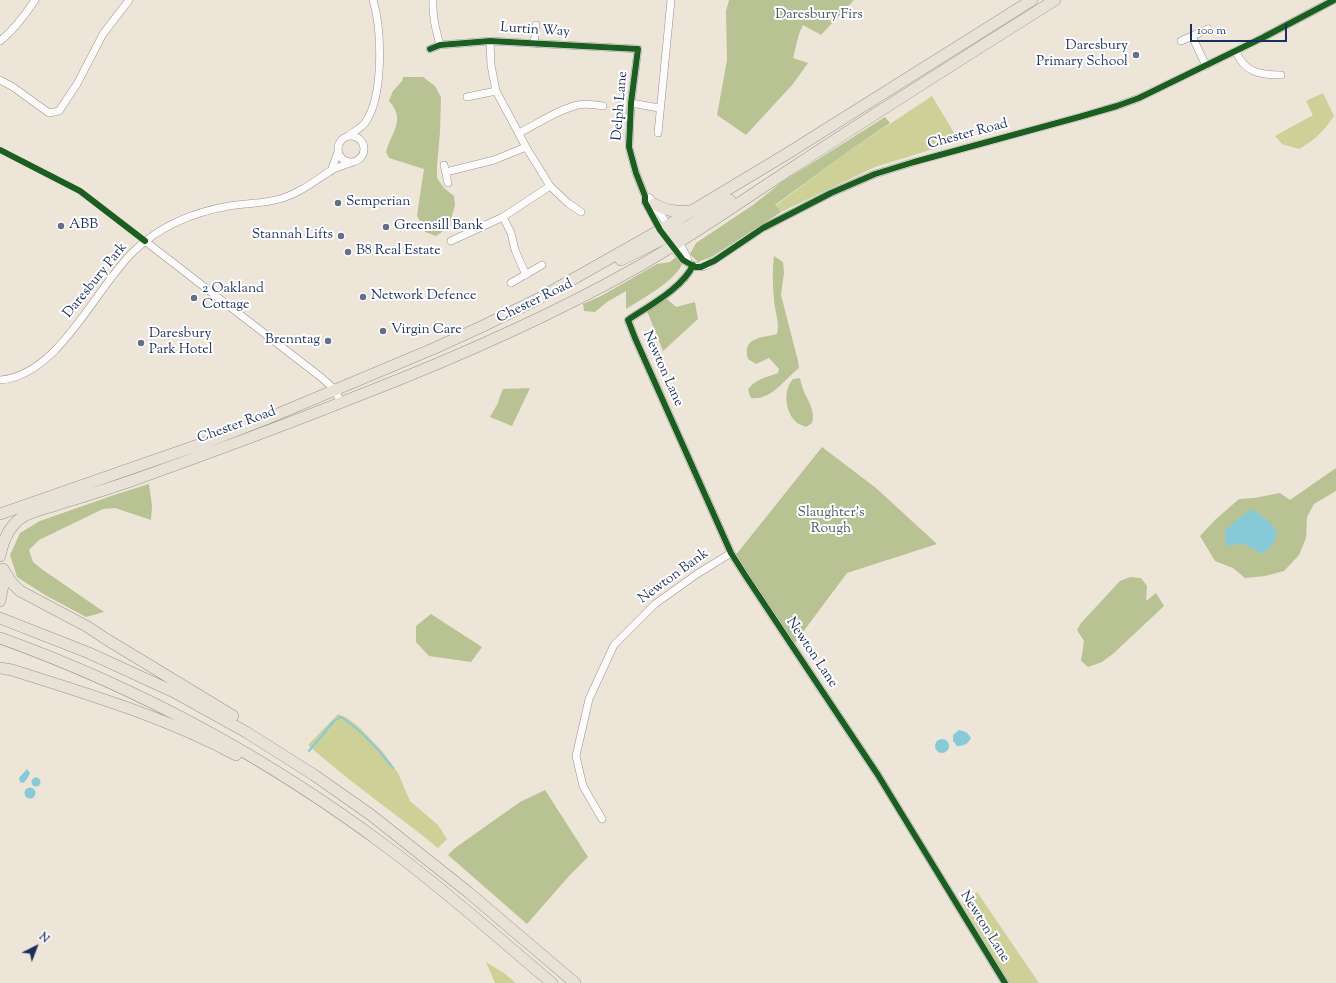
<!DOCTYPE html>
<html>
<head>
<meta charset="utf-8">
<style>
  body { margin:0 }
  #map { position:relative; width:1336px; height:983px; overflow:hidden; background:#eee5d9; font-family:"Sorts Mill Goudy",serif }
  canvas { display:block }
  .north { position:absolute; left:16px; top:927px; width:40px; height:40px; -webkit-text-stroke:3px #fff; paint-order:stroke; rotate:42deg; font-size:11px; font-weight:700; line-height:16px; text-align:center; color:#1b2f5e }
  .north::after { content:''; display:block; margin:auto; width:14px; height:18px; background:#1b2f5e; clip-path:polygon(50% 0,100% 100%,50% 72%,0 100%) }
  .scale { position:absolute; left:1190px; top:24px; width:97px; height:18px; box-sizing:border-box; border:2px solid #1b2f5e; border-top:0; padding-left:5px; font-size:12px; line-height:14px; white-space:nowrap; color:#1b2f5e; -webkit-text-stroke:3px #fff; paint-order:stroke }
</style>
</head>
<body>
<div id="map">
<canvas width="1336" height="983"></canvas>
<div class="north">N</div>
<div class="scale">100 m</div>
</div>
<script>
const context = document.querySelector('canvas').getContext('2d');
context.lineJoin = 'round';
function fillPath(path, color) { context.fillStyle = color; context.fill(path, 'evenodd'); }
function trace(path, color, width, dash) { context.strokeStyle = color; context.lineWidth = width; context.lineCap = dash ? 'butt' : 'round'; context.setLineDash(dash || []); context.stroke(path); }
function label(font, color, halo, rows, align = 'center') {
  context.font = font + ' "Sorts Mill Goudy",serif'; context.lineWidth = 4; context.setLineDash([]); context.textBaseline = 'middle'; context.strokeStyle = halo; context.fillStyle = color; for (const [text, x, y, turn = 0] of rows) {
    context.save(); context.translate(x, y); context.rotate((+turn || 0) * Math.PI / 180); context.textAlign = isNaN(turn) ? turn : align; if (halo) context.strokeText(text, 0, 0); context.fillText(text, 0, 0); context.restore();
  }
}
fillPath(new Path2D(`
  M1323,93L1334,116C1323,132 1316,139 1299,149L1282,144L1275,136L1313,115L1306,101Z
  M932,96L959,141L875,167L781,212L775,206L849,151Z
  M338,714L347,718L359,727L383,752L398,773L410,801L438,825L447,839L438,848C395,813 349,782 308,745Z
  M977,892L1039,983H1009L962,903Z
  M486,962L504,973L516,983H495Z`), '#cdd198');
fillPath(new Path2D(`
  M729,0H854L821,35L803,25L799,34L793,58L808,63L793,84L746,135L717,115L727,60L726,11Z
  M403,77H423L435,86L441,97L440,132L437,166V178L444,188L454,196L455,205L449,227L436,236L425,232L417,215L424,169L389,158L386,152C392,131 406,120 389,101L393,91L402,81Z
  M885,117L890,123L849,151L775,205L781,212L711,257L698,262L690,254L696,243L753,205L782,182Z
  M774,256L783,262L784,273L781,295L798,361L799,368C785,379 771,401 751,398L748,390C753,380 767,377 778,373L779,369L769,358L756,364L748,359C742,337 761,338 777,334C780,323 775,312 774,300C773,286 772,271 774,256Z
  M676,257L682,265C672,283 643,298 626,309V291L607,302L595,312L584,311L583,304L601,296L657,264L670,262Z
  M667,299L676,307L695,302L698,319L663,351L647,311Z
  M800,378C801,384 803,389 805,394C810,404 815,412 812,423L806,427C802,425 797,424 795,421C785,411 783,390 793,379Z
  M530,388L512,426L490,417L498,403L500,396L503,389Z
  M822,447L876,488L937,544L847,573L794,644L735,556Z
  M1336,468V491L1314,504L1307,517L1306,538L1299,555L1284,571L1265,576L1245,578L1233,568L1215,561L1200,536L1216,519L1239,499L1254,498L1280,493L1290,500Z
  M149,484L152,506L151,520L115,508L103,509L39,540L29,550L33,562L43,570L104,612L86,617L45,595L17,577L10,555L20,533L40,521L117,494Z
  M1130,577L1141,578L1147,586L1146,601L1156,593L1164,606L1114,653L1102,662L1088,667L1081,661L1084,641L1077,630L1081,623L1120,581Z
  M431,614L482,647L471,662L429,656L416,642V626Z
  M545,790L588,857L569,876L527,924L448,855L455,848L520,802Z`), '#b9c292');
fillPath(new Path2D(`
  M1251,509L1269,521L1277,532L1274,543L1263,554L1242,543L1226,546L1225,530Z
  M959,730C965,731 968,733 971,738C968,744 964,746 957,746L953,741V735Z
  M935 746a7 7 0 1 1 14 0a7 7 0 1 1-14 0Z
  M27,769L30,773C28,777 26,781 23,783L20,782L19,778Z
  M31.5 782a4.5 4.5 0 1 1 9 0a4.5 4.5 0 1 1-9 0Z
  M24.5 793a5.5 5.5 0 1 1 11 0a5.5 5.5 0 1 1-11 0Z`), '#86cad8');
trace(new Path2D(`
  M309,751L334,721L341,717C360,729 379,750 393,768`), '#86cad8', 2);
const minor = new Path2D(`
  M433,0C432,16 436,30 440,45
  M0,41C14,30 25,15 35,0
  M490,41L491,65L496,91L526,147L550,186L568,203L581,212
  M1181,41L1192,36
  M534,44L536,25
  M430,49L440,45L490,41L638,49L631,103L629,147L636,173L645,196V202L662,232
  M1236,51C1244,73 1261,75 1281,75
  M1206,66L1192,36L1208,29
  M0,80L13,87L49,113L59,111L77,84L103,34L129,0
  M467,97L496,91
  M631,103L659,108
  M519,133C537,124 559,109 578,105C586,103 595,105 603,106
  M658,133L671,0
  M338 149a13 13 0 1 1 26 0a13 13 0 1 1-26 0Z
  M348,136C353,132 361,128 365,123C384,96 382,30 373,0
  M444,165L448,183
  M331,171L338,152
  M446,172L494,160L526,147
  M645,196L650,198L670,229
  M503,217L511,233L515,250L526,275
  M677,239L687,257L688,262
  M145,241L322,378L335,390L341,403
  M451,241L503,217L550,186
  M670,244C678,255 690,271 706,266L763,228L831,193L875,174L914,162L1079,117L1117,106L1139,98L1264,37L1334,0
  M693,265C684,287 647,307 628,320L635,338L731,553L745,575L878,775L1005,983
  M511,283L542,265
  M0,380C59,376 95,288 134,251C160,226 194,212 229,206C247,203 265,204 283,198C301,192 315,181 330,171C337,167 345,165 353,162
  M602,819L583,786L576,756L589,699L614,645L655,604L697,574L731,553`);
const highway = new Path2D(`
  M654,204C668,211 674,212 690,211
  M621,260L689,226L730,200
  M0,514L207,442L266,419L435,348L483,326L536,300L660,230L785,155L1032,0
  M0,556C3,540 9,525 24,516C37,510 51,507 65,502C86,496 107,489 128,482C204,455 280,427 355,397C453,359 550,317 641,265C692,236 740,202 789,170C877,112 966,56 1055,0
  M3,569L11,582L20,591L88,627L106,639L233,716
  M0,601L3,585V570
  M0,618L89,653L174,692L246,732L314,775L371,815L468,892L575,983
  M0,638C139,688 268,758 387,847C444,889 497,937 552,983
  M0,668L12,670C88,694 165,717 236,755`);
trace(minor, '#959495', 8);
trace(highway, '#959495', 12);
trace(minor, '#fcfbf9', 7);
trace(highway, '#e7e2d5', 11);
trace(new Path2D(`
  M430,49L440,45L490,41L638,49L631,103L629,147L636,173L645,196V202L660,230L683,260L695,267H701L714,261L763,228L831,193L875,174L914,162L1079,117L1117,106L1139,98L1264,37L1334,0
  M0,150L80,191L145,241
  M693,265C684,287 647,307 628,320L635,338L731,553L745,575L878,775L1005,983`), '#1b5e20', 6);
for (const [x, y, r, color] of [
  [1136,55,4,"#656f89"],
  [338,203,4,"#656f89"],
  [61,226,4,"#656f89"],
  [386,227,4,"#656f89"],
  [341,236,4,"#656f89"],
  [348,252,4,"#656f89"],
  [363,297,4,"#656f89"],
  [194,298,4,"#656f89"],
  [383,331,4,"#656f89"],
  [328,341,4,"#656f89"],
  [141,343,4,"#656f89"]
]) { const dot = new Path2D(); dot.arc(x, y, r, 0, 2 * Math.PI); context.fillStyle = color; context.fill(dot); trace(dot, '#fff', 1.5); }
label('14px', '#485a5f', '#fff', [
  ["Daresbury Firs",819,16],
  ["Slaughter's",831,514],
  ["Rough",831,530]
]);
label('14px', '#1b2f5e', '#fff', [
  ["Lurtin Way",535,31,4],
  ["Delph Lane",621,106,-85],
  ["Chester Road",968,135,-15],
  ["Daresbury Park",96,281,-51],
  ["Chester Road",535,302,-26],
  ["Newton Lane",662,369,66],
  ["Chester Road",237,426,-20],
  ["Newton Bank",674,577,-36],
  ["Newton Lane",811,653,56],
  ["Newton Lane",984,927,58]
]);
label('14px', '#1b2f5e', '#fff', [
  ["Daresbury",1128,47,"right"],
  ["Primary School",1128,63,"right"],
  ["Semperian",346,203],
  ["ABB",69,226],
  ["Greensill Bank",394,227],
  ["Stannah Lifts",333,236,"right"],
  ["B8 Real Estate",356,252],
  ["2 Oakland",202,290],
  ["Cottage",202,306],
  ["Network Defence",371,297],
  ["Virgin Care",391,331],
  ["Daresbury",149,335],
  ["Park Hotel",149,351],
  ["Brenntag",320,341,"right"]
], 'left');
</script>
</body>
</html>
